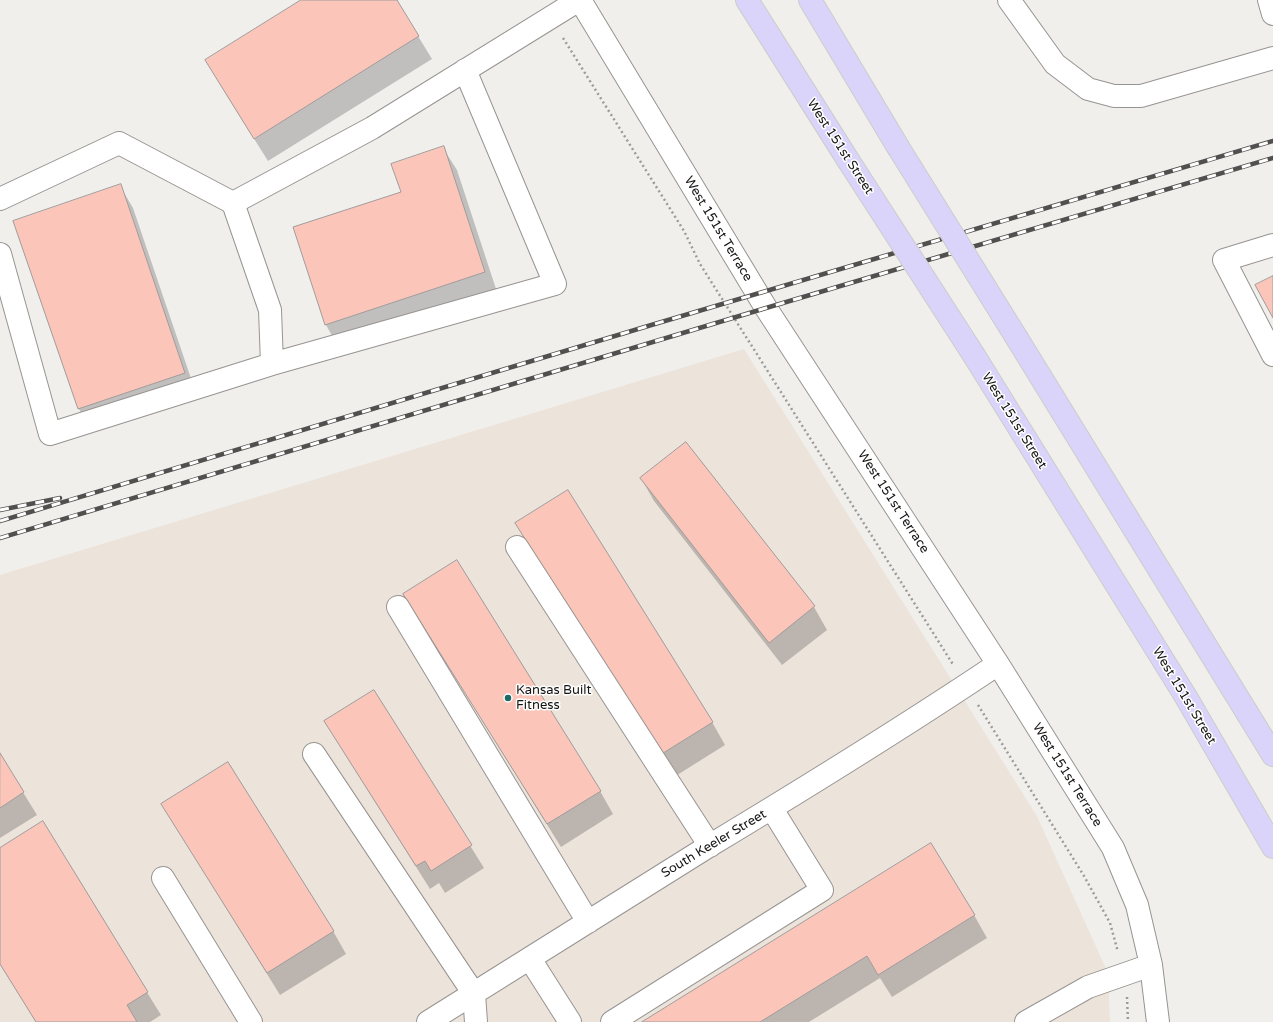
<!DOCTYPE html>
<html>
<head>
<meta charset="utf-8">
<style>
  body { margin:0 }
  canvas { display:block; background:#f1efec }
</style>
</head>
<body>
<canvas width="1273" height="1022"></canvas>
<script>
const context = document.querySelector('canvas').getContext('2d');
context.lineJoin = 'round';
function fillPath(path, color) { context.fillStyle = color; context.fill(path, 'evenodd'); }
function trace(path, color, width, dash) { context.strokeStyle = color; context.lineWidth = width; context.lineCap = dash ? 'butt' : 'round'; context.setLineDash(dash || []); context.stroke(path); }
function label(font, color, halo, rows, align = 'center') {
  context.font = font + ' "Varela Round",sans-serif'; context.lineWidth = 3; context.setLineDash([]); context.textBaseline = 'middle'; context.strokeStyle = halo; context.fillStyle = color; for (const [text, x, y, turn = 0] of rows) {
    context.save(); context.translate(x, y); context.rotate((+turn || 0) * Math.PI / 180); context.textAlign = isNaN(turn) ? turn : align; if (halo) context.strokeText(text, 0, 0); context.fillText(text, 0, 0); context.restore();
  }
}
fillPath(new Path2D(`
  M744,349L1037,816L1108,973L1110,1022H0V575Z`), '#ece3db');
fillPath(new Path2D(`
  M303,0H396L432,59L268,161L219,83Z
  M443,148L457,170L498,295L339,348L326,325L294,228L402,192Z
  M120,186L133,208L197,396L92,432L79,409L14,222Z
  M686,443L814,607L827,630L782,665L654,501L641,478Z
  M530,547L712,722L725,745L674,777Z
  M418,617L600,791L613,814L561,847Z
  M374,691L484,868L445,893L439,883L430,889L339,744Z
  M0,755L37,815L0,838Z
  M162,804L333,931L346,954L280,995Z
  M42,823L161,1015L150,1022H36L0,964V849Z
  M974,915L987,938L892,997L880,978L809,1022H644Z`), '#0003');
const building = new Path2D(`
  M301,0H397L419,36L254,139L205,60Z
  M444,146L485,272L325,325L293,227L401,192L391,164Z
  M121,184L185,373L78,409L13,221Z
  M1273,276V318L1255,285Z
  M686,442L815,606L769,643L640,478Z
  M568,490L713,722L660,755L515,523Z
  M457,560L601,791L547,824L403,594Z
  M374,690L472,845L431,871L425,861L416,866L324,721Z
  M0,753L24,792L0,808Z
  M228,762L334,931L267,973L161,804Z
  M43,821L148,992L127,1005L137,1022H36L0,964V848Z
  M931,843L975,915L878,975L867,956L760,1022H642Z`);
fillPath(building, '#fbc5b9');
trace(building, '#a09c9b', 1);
const minor = new Path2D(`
  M580,0L766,308L998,664L1113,848L1137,905L1151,965L1158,1022
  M1009,0L1055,64L1088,89L1114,96H1141L1273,58
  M1269,0L1273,14
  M0,199L119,143L233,203L270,310L272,364L50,434L0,254
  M233,203L372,128L579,0
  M1273,245L1224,260L1273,355
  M272,364L555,284L465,70
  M517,547L710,846
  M398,607L588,922
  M314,754L474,994L476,1022
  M163,878L251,1022
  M530,959L570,1022
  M428,1022C522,964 615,904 709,846C807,787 904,727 998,664
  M612,1022L822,890L772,809
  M1026,1022L1088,987L1151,965`);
const major = new Path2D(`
  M747,0L848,160
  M810,0L898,147
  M1018,340L1273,755
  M975,357L1186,697L1273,847`);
trace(minor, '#979492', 24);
trace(major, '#cccccb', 24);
trace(new Path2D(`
  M563,38L684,231L700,264L954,666
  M978,705L1084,876L1110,923L1118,952
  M1127,997L1128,1022`), '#9d9b99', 2.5, [2, 3]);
trace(minor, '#fff', 22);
trace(major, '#dad4fb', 22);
const rail = new Path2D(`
  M0,510L60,498
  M0,521L648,326L1273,141
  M0,538L766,308L1273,158`);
trace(rail, '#51504e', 4.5);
trace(rail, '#fff', 3, [9]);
const majorBridge = new Path2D(`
  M898,147L1018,340
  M848,160L975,357`);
trace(majorBridge, '#cccccb', 24, []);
trace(majorBridge, '#dad4fb', 22);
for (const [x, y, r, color] of [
  [508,698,4,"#1d6964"]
]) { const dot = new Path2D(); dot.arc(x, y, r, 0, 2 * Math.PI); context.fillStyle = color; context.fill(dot); trace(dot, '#fff', 1.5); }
label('13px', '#161514', '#fff', [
  ["West 151st Street",840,147,57],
  ["West 151st Terrace",718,229,59],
  ["West 151st Street",1014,421,58],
  ["West 151st Terrace",893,502,57],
  ["West 151st Street",1184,696,59],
  ["West 151st Terrace",1067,775,58],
  ["South Keeler Street",714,844,-31]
]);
label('13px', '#161514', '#fff', [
  ["Kansas Built",516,691],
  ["Fitness",516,706]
], 'left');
</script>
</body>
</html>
